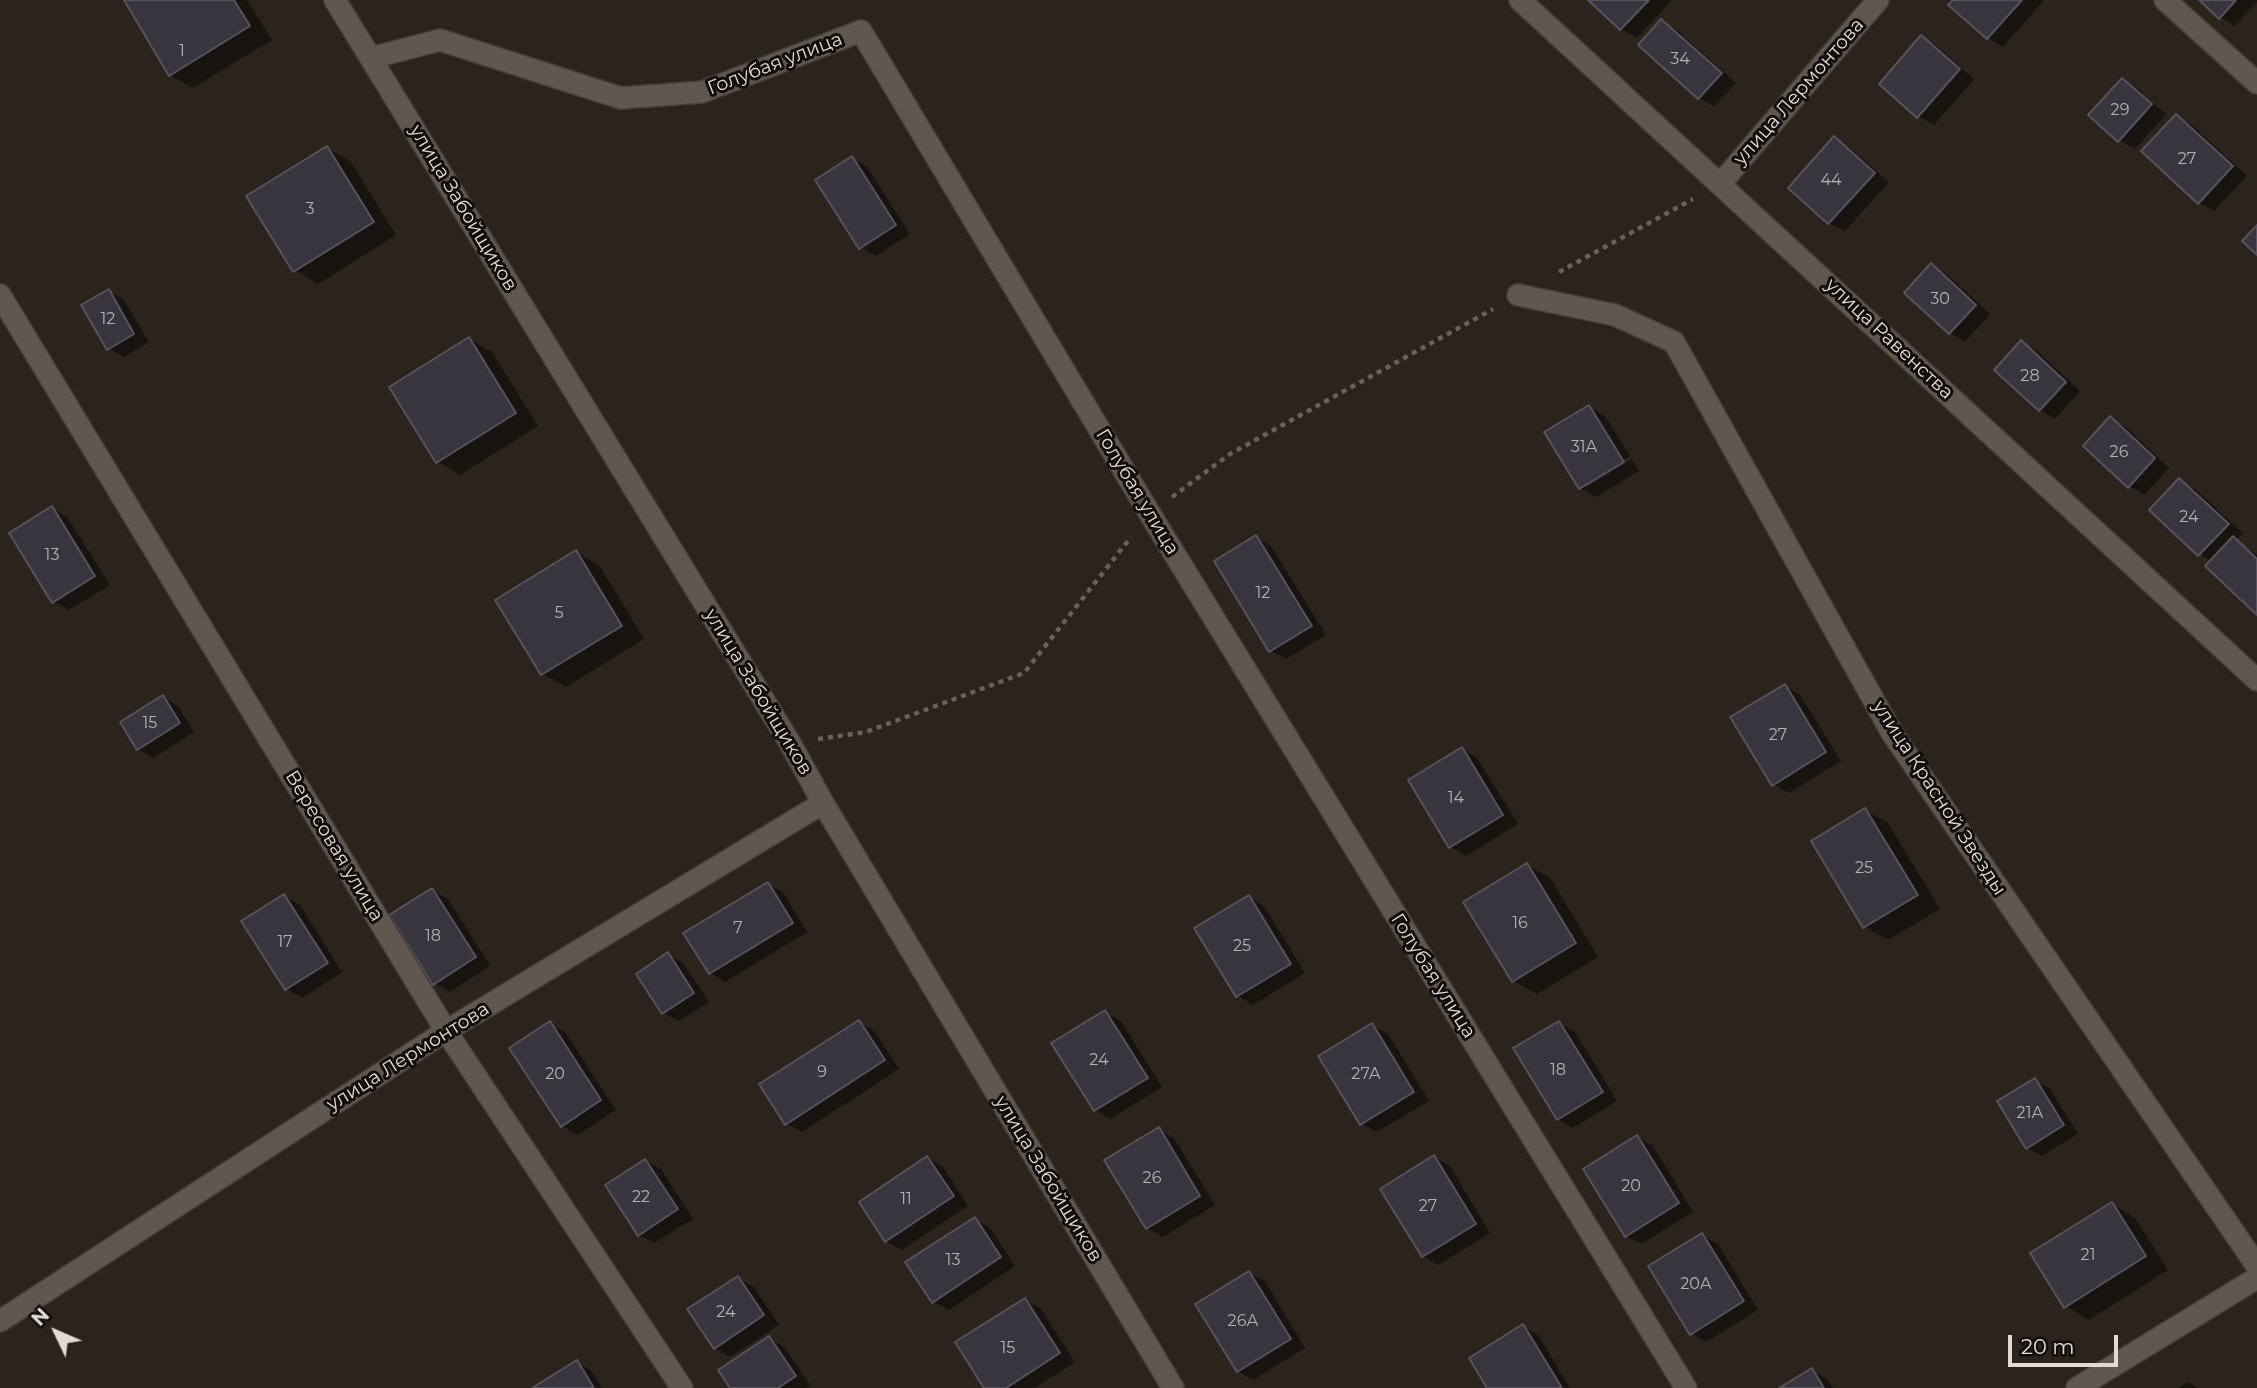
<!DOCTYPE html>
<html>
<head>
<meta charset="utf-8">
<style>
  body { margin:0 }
  #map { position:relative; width:2257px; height:1388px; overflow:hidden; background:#2b241d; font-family:Montserrat,sans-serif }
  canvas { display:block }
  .north { position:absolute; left:21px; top:1297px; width:70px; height:70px; -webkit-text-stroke:5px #110e0b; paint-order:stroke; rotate:314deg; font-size:19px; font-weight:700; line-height:28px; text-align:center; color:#e0dbd6 }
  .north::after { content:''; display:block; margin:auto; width:24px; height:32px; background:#e0dbd6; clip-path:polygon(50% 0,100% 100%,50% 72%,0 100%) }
  .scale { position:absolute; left:2008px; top:1335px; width:110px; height:32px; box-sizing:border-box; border:4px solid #e0dbd6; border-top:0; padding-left:9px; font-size:21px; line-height:24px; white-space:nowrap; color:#e0dbd6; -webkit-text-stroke:5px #110e0b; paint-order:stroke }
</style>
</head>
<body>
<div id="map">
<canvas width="2257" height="1388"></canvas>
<div class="north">N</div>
<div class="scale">20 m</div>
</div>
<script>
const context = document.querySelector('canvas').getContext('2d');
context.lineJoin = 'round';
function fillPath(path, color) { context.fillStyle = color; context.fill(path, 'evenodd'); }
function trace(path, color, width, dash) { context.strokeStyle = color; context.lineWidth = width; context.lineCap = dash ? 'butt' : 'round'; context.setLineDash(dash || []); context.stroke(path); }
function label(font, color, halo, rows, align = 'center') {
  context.font = font + ' Montserrat,sans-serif'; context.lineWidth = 6; context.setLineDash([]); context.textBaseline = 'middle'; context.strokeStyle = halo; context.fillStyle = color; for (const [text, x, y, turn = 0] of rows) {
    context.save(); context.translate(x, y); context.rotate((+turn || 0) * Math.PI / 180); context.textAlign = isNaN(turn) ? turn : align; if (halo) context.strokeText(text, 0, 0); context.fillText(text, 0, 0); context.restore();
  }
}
fillPath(new Path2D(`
  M127,0H247L272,40L193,88L170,75Z
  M1591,0H1672L1637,38L1621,29Z
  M1955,0H2044L2003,47L1988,38L1951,5Z
  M2201,0H2257V2L2235,26L2220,17Z
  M1661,21L1677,30L1736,83L1714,106L1699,98Z
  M1921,37L1937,46L1974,79L1934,125L1918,116L1881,84Z
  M2122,80L2137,89L2166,114L2135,149L2119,140Z
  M2176,116L2192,125L2247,176L2214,211L2199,203Z
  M1834,138L1849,147L1889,182L1845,231L1829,223L1790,188Z
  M327,148L350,161L396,235L318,284L295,270Z
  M852,158L867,167L910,234L876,256L860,247Z
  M1932,265L1947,274L1990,314L1965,342L1950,333Z
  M109,291L124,300L149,342L124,357L108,348Z
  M469,339L492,352L538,426L460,475L437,461Z
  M2021,342L2037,351L2080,391L2055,419L2040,410Z
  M1590,407L1605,416L1630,456L1585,484V488L1632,459L1639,471L1596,497L1580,488Z
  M2110,418L2126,427L2169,468L2144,495L2129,486Z
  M2180,480L2195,489L2243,533L2236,540L2257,555V612L2211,561L2199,554Z
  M52,508L67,517L110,585L69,610L54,601Z
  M1256,537L1271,546L1326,635L1286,659L1271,651Z
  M576,552L599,565L644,639L566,687L543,674Z
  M1785,686L1800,695L1841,761L1789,793L1773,784Z
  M163,697L178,706L194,732L153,758L138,749Z
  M1462,749L1477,758L1518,824L1466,856L1451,847L1410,781Z
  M1865,810L1888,823L1940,909L1888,940L1865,927Z
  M1527,865L1550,878L1598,957L1537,994L1514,981L1465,902Z
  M768,884L783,892L807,932L725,982L710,973Z
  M432,890L448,899L490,966L450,992L435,983Z
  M284,896L300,905L342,972L302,998L287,989L244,922Z
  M1249,897L1264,906L1305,973L1253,1005L1238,996Z
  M668,954L683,963L709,1002L679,1021L663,1013Z
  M1105,1012L1121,1021L1162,1087L1110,1119L1095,1110Z
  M859,1022L874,1031L899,1069L802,1132L787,1124Z
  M1559,1023L1575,1032L1617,1101L1573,1128L1558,1119Z
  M550,1024L565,1032L616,1110L578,1135L562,1126Z
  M1372,1025L1388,1034L1429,1101L1376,1132L1361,1123Z
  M2035,1080L2050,1089L2078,1134L2042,1156L2027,1148Z
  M1159,1130L1174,1138L1215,1205L1163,1237L1147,1228Z
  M1637,1137L1653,1146L1693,1212L1641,1244L1626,1236Z
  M1434,1157L1450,1166L1490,1233L1438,1265L1423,1256Z
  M928,1158L943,1167L968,1206L902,1250L886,1241Z
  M645,1161L661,1169L693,1219L654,1243L639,1235Z
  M2112,1204L2135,1218L2168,1270L2089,1320L2066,1306Z
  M975,1219L990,1228L1015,1266L949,1310L934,1302Z
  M1702,1235L1718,1244L1758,1310L1706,1342L1691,1333Z
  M1249,1273L1265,1281L1305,1348L1253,1380L1238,1371Z
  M738,1278L753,1286L779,1325L730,1357L715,1348Z
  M1025,1300L1040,1308L1075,1362L1035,1388H986Z
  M1523,1326L1538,1335L1570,1388H1489Z
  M769,1338L784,1347L810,1385L806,1388H732Z
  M577,1362L592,1371L602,1388H536Z
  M1812,1370L1827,1379L1833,1388H1782Z
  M2188,1382L2198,1388H2178Z`), '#0007');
const building = new Path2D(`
  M124,0H234L250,26L169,76Z
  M1588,0H1649L1620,30Z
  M1953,0H2022L1987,39L1948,5Z
  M2199,0H2236L2219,19Z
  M1661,19L1722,73L1698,99L1638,45Z
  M1921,35L1960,69L1917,118L1879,84Z
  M2122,78L2152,104L2118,142L2088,115Z
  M2176,114L2233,166L2198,204L2141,151Z
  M1834,136L1875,173L1828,224L1788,188Z
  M327,146L374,222L293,272L246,196Z
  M852,156L896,225L859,249L815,180Z
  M2257,225V255L2242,241Z
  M1931,263L1976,305L1949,334L1904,293Z
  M109,289L134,334L107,350L81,305Z
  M469,337L516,413L436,463L389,387Z
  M2021,340L2066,382L2039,411L1994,370Z
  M1589,405L1624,462L1579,489L1544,432Z
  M2110,416L2155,458L2128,488L2083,446Z
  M2179,478L2229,524L2198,556L2149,510Z
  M52,506L95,576L52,603L9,533Z
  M1256,535L1312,626L1269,652L1214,561Z
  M2233,536L2257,559V615L2205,566Z
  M576,550L622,626L541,675L495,600Z
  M1785,684L1826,752L1772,786L1730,717Z
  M163,695L180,723L137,750L120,722Z
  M1462,747L1503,815L1449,848L1408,780Z
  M1865,808L1918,895L1863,928L1811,841Z
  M1527,863L1576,943L1512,982L1463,902Z
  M768,882L793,923L709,974L683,933Z
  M432,888L476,957L433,985L389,915Z
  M284,894L328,963L285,990L241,921Z
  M1249,895L1291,964L1236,997L1194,928Z
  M668,952L694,993L662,1014L636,974Z
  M1105,1010L1148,1078L1094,1111L1051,1043Z
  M859,1020L885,1060L785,1125L759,1084Z
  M550,1021L601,1100L561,1127L509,1048Z
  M1559,1021L1603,1092L1557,1120L1513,1048Z
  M1372,1023L1414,1092L1360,1125L1318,1056Z
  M2035,1078L2064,1125L2026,1149L1997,1101Z
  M1159,1127L1200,1196L1146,1229L1104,1160Z
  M1637,1135L1679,1203L1625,1237L1583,1169Z
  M1434,1155L1476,1224L1422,1257L1380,1189Z
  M927,1156L954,1196L885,1242L859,1202Z
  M645,1159L678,1209L638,1236L605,1185Z
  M2112,1202L2146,1256L2064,1308L2030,1253Z
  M975,1217L1001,1257L932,1303L905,1262Z
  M1702,1233L1744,1301L1690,1335L1648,1266Z
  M1249,1271L1291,1339L1237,1372L1195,1304Z
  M738,1276L764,1315L714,1349L687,1309Z
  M1025,1298L1060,1353L1006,1388H984L955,1342Z
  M1523,1324L1562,1388H1487L1469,1358Z
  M769,1336L796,1376L778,1388H730L718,1370Z
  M577,1360L594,1388H532Z
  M1812,1368L1824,1388H1779Z`);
fillPath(building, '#39353e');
trace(building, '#57525c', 2);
const street = new Path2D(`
  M1520,0L2257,680
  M2165,0L2257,83
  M371,58L440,40L621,98L702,92L861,31L1150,514L1686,1388
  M1721,183L1878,0
  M0,295L446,1031L682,1388
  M1518,295L1615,315L1674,342L1892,733L2257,1266
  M0,1321L446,1031L823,803
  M2077,1388L2257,1278`);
const secondary = new Path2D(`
  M335,0L790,743L823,803L1173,1388`);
trace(street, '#453e39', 24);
trace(secondary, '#453e39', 24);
trace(new Path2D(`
  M1559,272L1693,199
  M1172,497L1230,454L1493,309
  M818,739L866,732L1024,673L1131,537`), '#68625b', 4.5, [5, 5]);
trace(street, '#60584f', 21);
trace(secondary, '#60584f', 21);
label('16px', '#b6b2b0', null, [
  ["1",182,51],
  ["34",1680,59],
  ["29",2120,110],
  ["27",2187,159],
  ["44",1831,180],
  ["3",310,209],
  ["30",1940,299],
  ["12",108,319],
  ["28",2030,376],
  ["31А",1584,447],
  ["26",2119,452],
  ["24",2189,517],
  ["13",52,555],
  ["12",1263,593],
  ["5",559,613],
  ["15",150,723],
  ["27",1778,735],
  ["14",1456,798],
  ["25",1864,868],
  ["16",1520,923],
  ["7",738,928],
  ["18",433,936],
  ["17",285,942],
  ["25",1242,946],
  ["24",1099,1060],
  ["18",1558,1070],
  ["9",822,1072],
  ["20",555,1074],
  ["27А",1366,1074],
  ["21А",2030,1113],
  ["26",1152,1178],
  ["20",1631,1186],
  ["22",641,1197],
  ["11",906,1199],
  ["27",1428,1206],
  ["21",2088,1255],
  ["13",953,1260],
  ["20А",1696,1284],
  ["24",726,1312],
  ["26А",1243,1321],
  ["15",1008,1348]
]);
label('19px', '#e0dbd6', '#110e0b', [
  ["Голубая улица",775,64,-21],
  ["улица Лермонтова",1799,92,-49],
  ["улица Забойщиков",463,208,59],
  ["улица Равенства",1889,339,43],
  ["Голубая улица",1137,492,59],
  ["улица Забойщиков",758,692,59],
  ["улица Красной Звезды",1939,798,57],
  ["Вересовая улица",334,846,59],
  ["Голубая улица",1433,976,58],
  ["улица Лермонтова",408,1057,-32],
  ["улица Забойщиков",1048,1179,59]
]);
</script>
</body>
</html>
